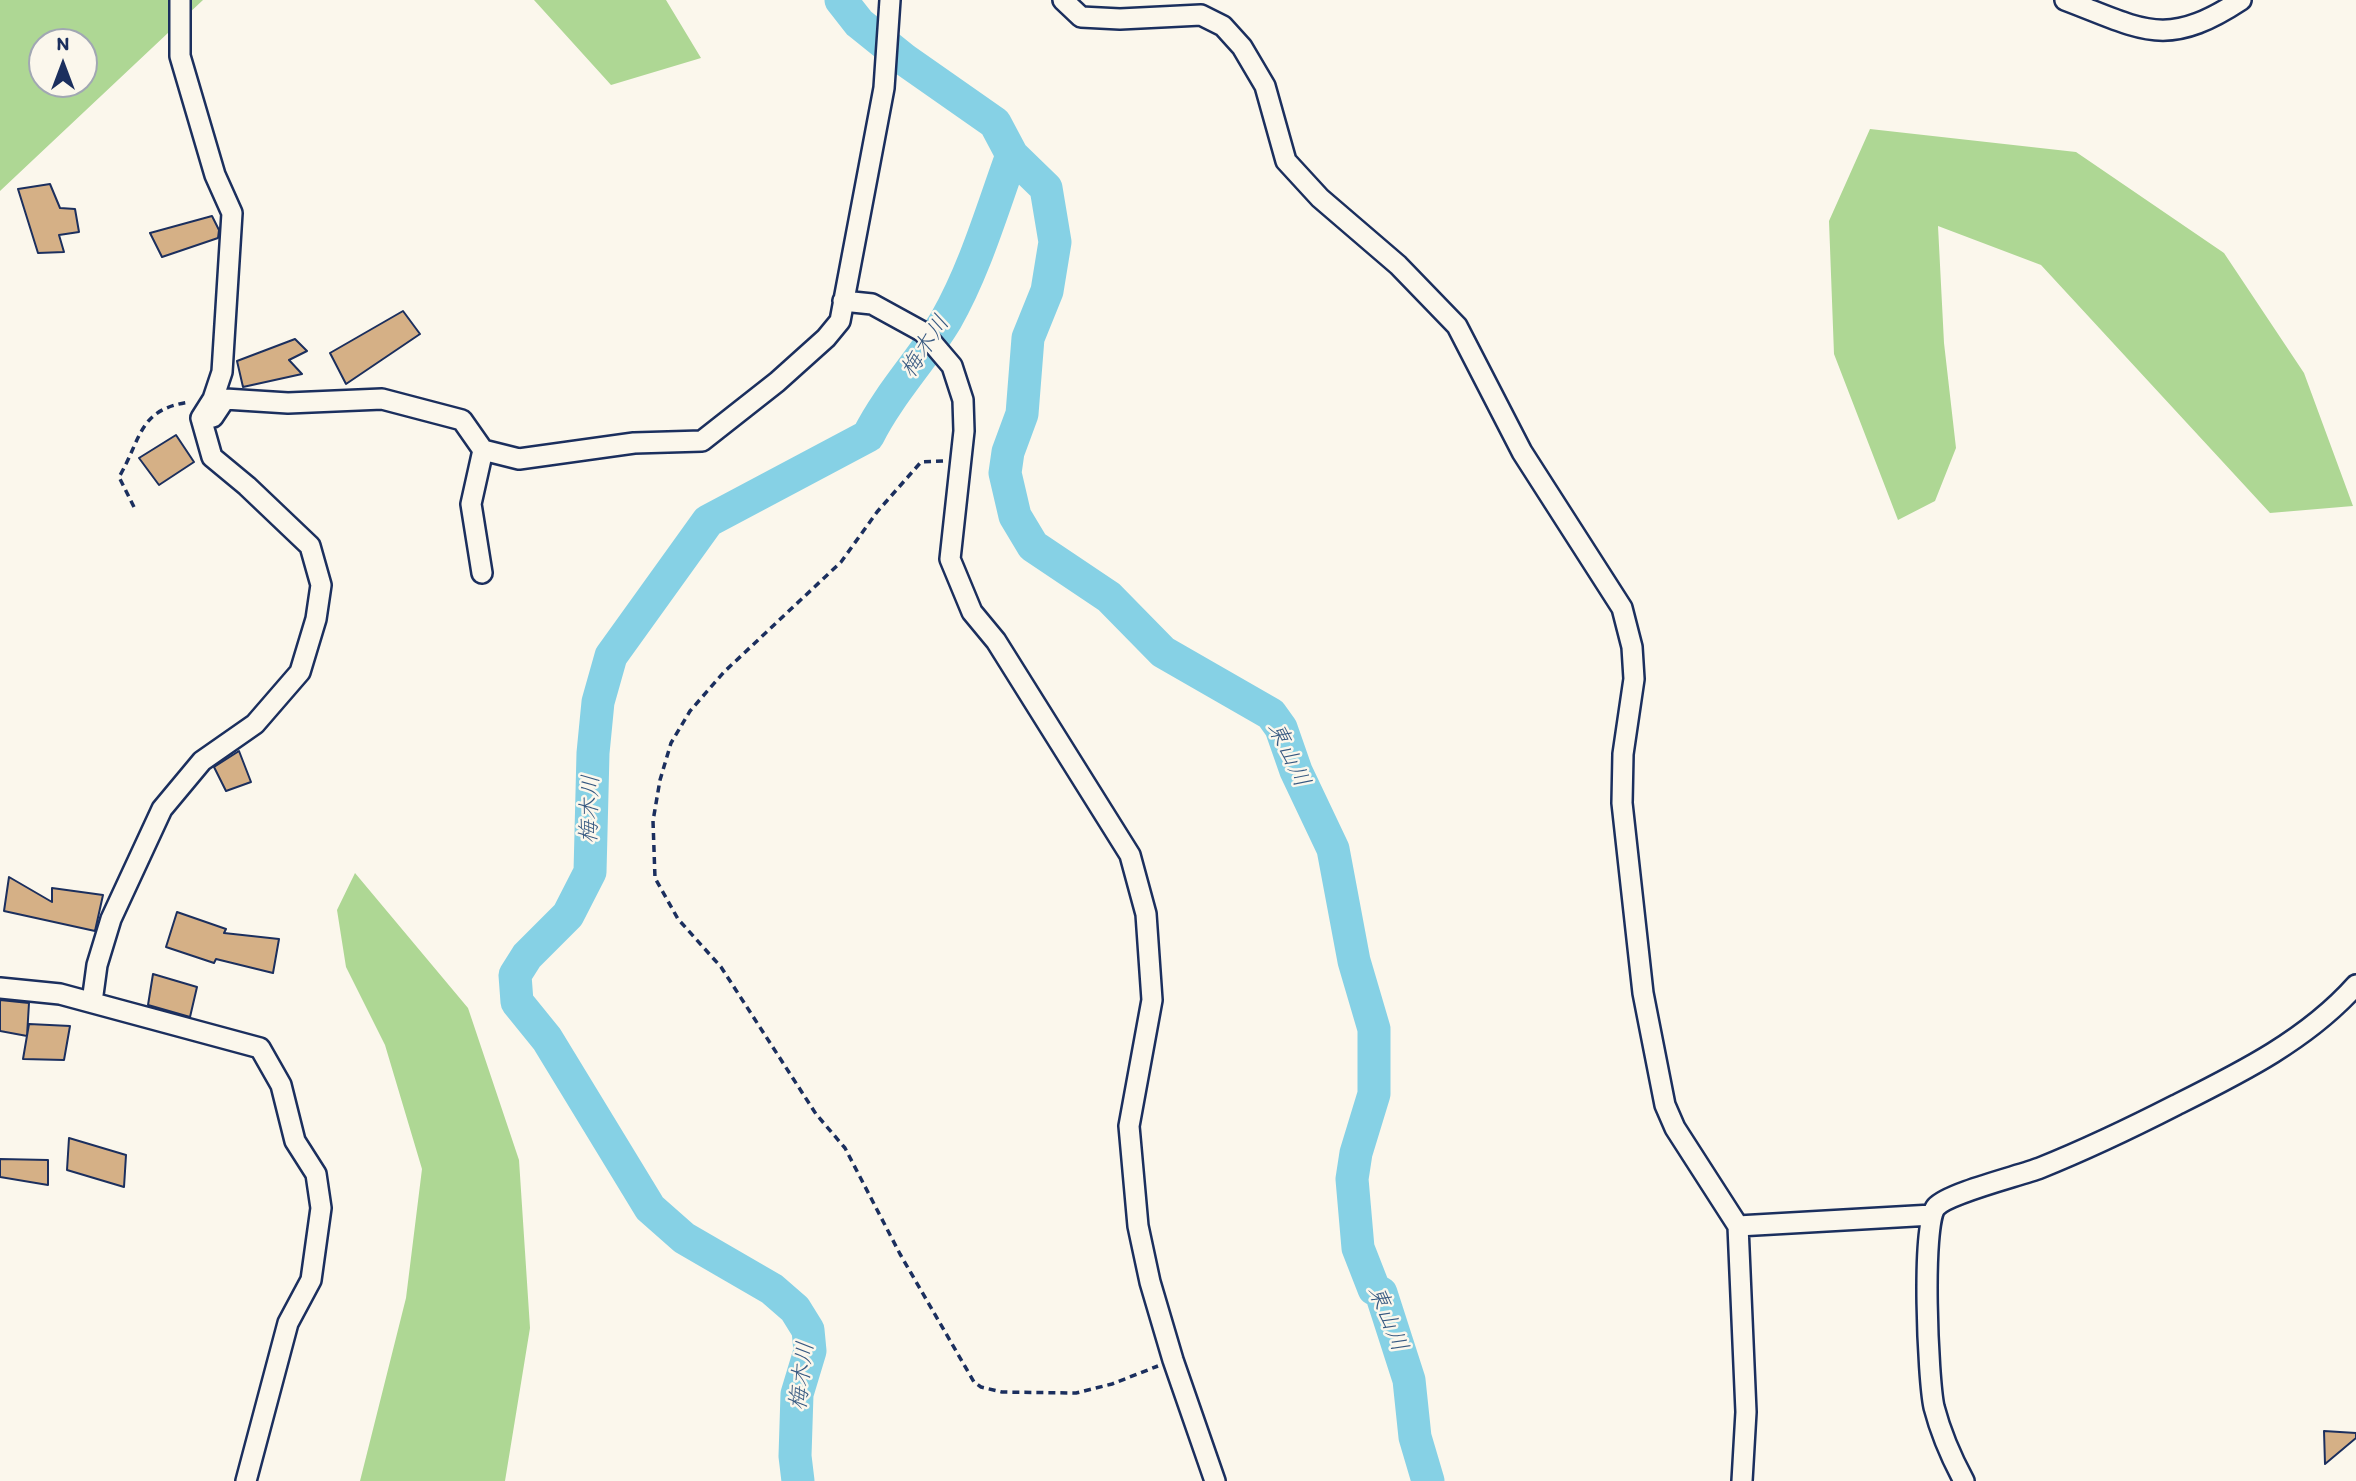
<!DOCTYPE html>
<html>
<head>
<meta charset="utf-8">
<style>
  body { margin:0 }
  #map { position:relative; width:2356px; height:1481px; overflow:hidden; background:#fbf7ec; font-family:Itim,sans-serif }
  canvas { display:block }
  .north { position:absolute; left:28px; top:28px; width:70px; height:70px; box-sizing:border-box; background:#fbf7ec; border:2px solid #a1a7b3; border-radius:50%; rotate:0deg; font-size:19px; font-weight:700; line-height:28px; text-align:center; color:#1b2f5e }
  .north::after { content:''; display:block; margin:auto; width:24px; height:32px; background:#1b2f5e; clip-path:polygon(50% 0,100% 100%,50% 72%,0 100%) }
</style>
</head>
<body>
<div id="map">
<canvas width="2356" height="1481"></canvas>
<div class="north">N</div>
</div>
<script>
const context = document.querySelector('canvas').getContext('2d');
context.lineJoin = 'round';
function fillPath(path, color) { context.fillStyle = color; context.fill(path, 'evenodd'); }
function trace(path, color, width, dash) { context.strokeStyle = color; context.lineWidth = width; context.lineCap = dash ? 'butt' : 'round'; context.setLineDash(dash || []); context.stroke(path); }
function label(font, color, halo, rows, align = 'center') {
  context.font = font + ' Itim,"Klee One",sans-serif'; context.lineWidth = 5; context.setLineDash([]); context.textBaseline = 'middle'; context.strokeStyle = halo; context.fillStyle = color; for (const [text, x, y, turn = 0] of rows) {
    context.save(); context.translate(x, y); context.rotate((+turn || 0) * Math.PI / 180); context.textAlign = isNaN(turn) ? turn : align; if (halo) context.strokeText(text, 0, 0); context.fillText(text, 0, 0); context.restore();
  }
}
fillPath(new Path2D(`
  M0,0H203L0,191ZM42,42H84V84H42Z
  M534,0H666L701,58L611,85Z
  M1870,129L2076,152L2224,253L2304,373L2353,506L2270,513L2041,265L1938,226L1944,343L1956,448L1935,501L1898,520L1834,354L1829,221Z
  M355,873L468,1008L519,1160L530,1328L505,1481H360L406,1298L422,1169L385,1045L346,967L337,910Z`), '#aed794');
trace(new Path2D(`
  M841,0L859,23L905,60L995,123L1012,155L1046,188L1055,242L1047,291L1028,338L1022,414L1008,452L1005,473L1015,516L1033,546L1109,597L1163,652L1271,714L1281,728L1296,771L1333,849L1354,961L1374,1029V1094L1356,1153L1352,1179L1358,1248L1374,1289L1381,1293L1409,1380L1415,1437L1428,1481
  M798,1481L795,1456L797,1394L810,1351L808,1330L795,1309L772,1289L684,1238L650,1208L547,1039L517,1002L515,975L527,956L568,915L590,872L593,753L598,702L611,656L708,521L868,436C889,394 922,360 946,320C975,269 992,210 1012,155`), '#86d1e5', 33);
const building = new Path2D(`
  M50,184L60,208L75,209L79,232L59,235L64,252L38,253L18,189Z
  M212,216L219,230L218,238L162,257L150,233Z
  M403,311L420,334L346,384L330,353Z
  M295,339L307,351L289,360L302,374L243,387L237,361Z
  M176,435L194,462L159,485L139,458Z
  M239,751L251,782L226,791L214,767Z
  M9,877L52,902V888L103,895L95,931L4,911Z
  M177,912L226,929L224,933L279,939L273,973L216,959L214,963L166,947Z
  M153,974L197,987L190,1017L148,1005Z
  M0,1000L29,1003L27,1036L0,1031Z
  M29,1024L70,1026L64,1060L23,1059Z
  M69,1138L126,1155L124,1187L67,1170Z
  M0,1159L48,1160V1185L0,1177Z
  M2324,1431L2356,1433V1438L2325,1464Z`);
fillPath(building, '#d5b086');
trace(building, '#1b2f5e', 2);
const minor = new Path2D(`
  M1063,0L1081,17L1120,19L1201,15L1223,26L1242,47L1265,86L1286,161L1320,198L1398,265L1457,326L1522,452L1622,608L1632,647L1634,679L1623,754L1622,803L1643,993L1665,1105L1675,1128L1738,1226L1746,1412L1742,1481
  M2065,0C2142,29 2165,50 2241,0
  M843,301L872,304L923,332L952,366L963,400L964,431L950,559L972,612L996,641L1130,855L1146,914L1152,1000L1129,1126L1138,1226L1150,1282L1173,1360L1215,1481
  M213,417L225,399L288,403L382,399L462,420L483,450L519,459L634,443L702,441L777,382L826,338L840,321L884,88L890,0
  M482,573L471,504L483,450
  M0,988L60,994L260,1048L281,1085L295,1141L316,1174L321,1208L311,1280L288,1323L246,1481
  M92,1002L97,965L111,919L162,809L202,761L255,724L300,672L316,619L321,585L310,546L247,486L212,457L201,418L213,399L222,372L232,213L215,175L180,56V0
  M1738,1226L1932,1215
  M1964,1481C1951,1457 1941,1434 1934,1407C1928,1380 1921,1224 1936,1207C1948,1193 2019,1176 2040,1168C2087,1149 2131,1128 2176,1105C2240,1073 2307,1040 2356,985`);
trace(minor, '#1b2f5e', 24);
trace(new Path2D(`
  M943,461L921,462L877,512L841,562L724,672L690,711L671,743L660,780L653,821L655,878L678,919L721,967L816,1114L845,1148L900,1254L974,1382L981,1387L1002,1392L1076,1393L1112,1384L1158,1366
  M134,507L119,477C142,438 138,409 190,402`), '#1b2f5e', 3.5, [7, 5]);
trace(minor, '#fbf7ec', 19);
label('italic 23px', '#365880', '#fbf7ec', [
  ["梅木川",926,347,-57],
  ["東山川",1288,755,65],
  ["梅木川",591,809,-88],
  ["東山川",1387,1319,68],
  ["梅木川",803,1376,-83]
]);
</script>
</body>
</html>
